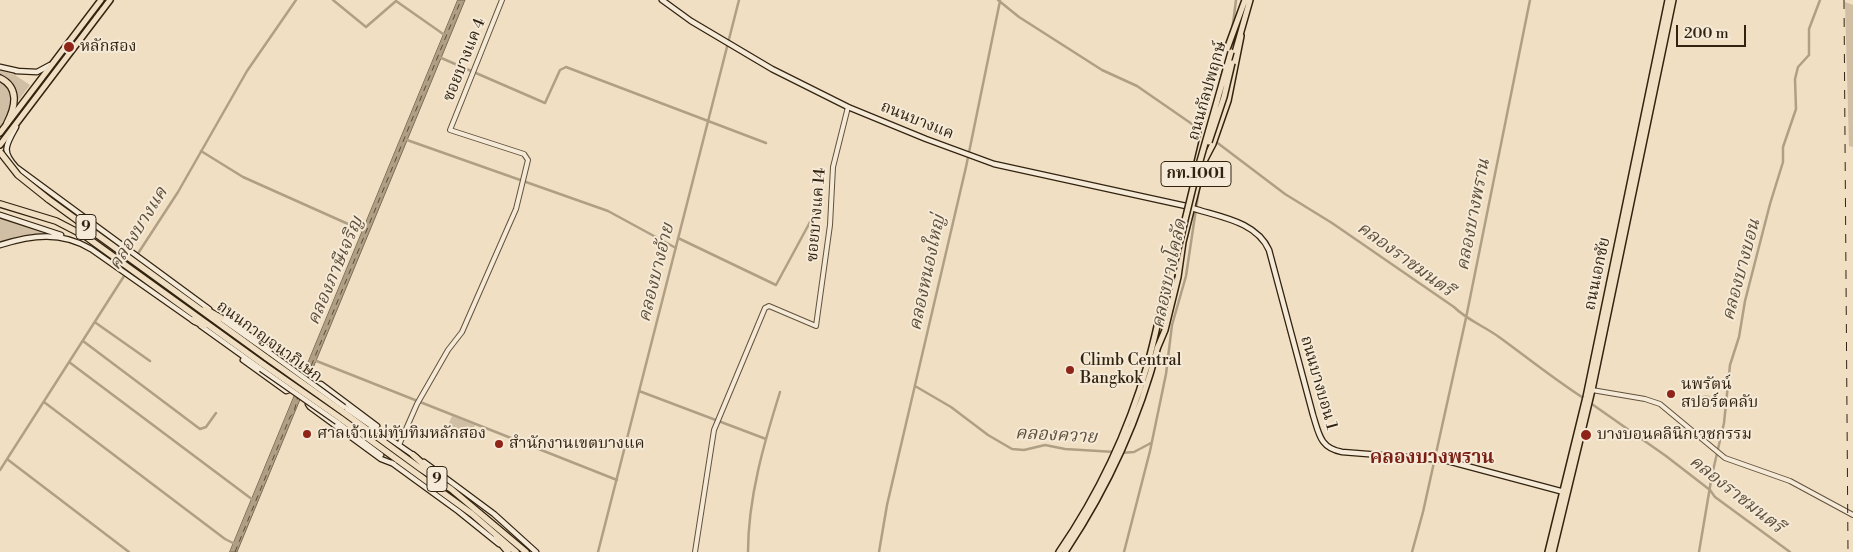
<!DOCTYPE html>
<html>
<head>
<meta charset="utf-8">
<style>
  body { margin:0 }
  #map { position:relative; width:1853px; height:552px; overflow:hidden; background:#f0dfc2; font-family:"Libre Bodoni",serif }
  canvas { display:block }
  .scale { position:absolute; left:1676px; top:25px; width:70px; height:22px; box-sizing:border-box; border:2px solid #322310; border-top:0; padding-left:6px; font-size:15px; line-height:18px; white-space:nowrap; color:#322310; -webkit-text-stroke:4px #f5ead7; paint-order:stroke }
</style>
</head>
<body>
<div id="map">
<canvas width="1853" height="552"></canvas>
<div class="scale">200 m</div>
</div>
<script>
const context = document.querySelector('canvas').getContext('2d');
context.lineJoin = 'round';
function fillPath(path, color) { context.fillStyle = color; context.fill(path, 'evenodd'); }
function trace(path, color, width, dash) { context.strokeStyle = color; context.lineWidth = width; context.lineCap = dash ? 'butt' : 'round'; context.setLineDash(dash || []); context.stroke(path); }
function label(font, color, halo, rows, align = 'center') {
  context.font = font + ' "Libre Bodoni","Noto Serif Thai",serif'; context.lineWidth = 4; context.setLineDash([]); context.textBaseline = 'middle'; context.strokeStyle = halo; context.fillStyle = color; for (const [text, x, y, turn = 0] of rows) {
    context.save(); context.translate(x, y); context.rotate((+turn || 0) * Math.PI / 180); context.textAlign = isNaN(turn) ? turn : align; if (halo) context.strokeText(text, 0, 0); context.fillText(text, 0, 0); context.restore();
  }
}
fillPath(new Path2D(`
  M1845,2L1853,5V147L1849,146Z
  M0,70L15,75L30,85L15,105V93L0,76Z
  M0,80L11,91L12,107L0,127Z
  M0,216L48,232V233L16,237L0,243Z
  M1699 402a7 7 0 1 1 14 0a7 7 0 1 1-14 0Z
  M452,416L475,425L468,439L446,430Z`), '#d0bfa4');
const water = new Path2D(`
  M458,0H465L237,552H230Z`);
fillPath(water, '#af9f85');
trace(water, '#7d6d56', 1);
trace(new Path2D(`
  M333,0L366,27L396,1L446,36
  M998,0L1019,17L1102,70L1137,86L1205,133
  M1232,31L1236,0
  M439,57L545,103L560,70L566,67L766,143
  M1219,104L1224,85
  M407,140L608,211L676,248
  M1215,141L1285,194L1332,223L1454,307C1467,320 1484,326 1499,337C1528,358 1555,380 1585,399
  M201,151L243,177L366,232
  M1203,175L1206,161
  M678,238L776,285L823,198
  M137,255L178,192L247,71L296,0
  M96,323L150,361
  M83,341L200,429L206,427L216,413
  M314,360L617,480
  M69,362L253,500
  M915,386L951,407L988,435L1012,449L1024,450L1045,445L1065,449L1115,452
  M639,391L766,439
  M44,402L225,539L235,544
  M1589,402L1666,456L1710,490L1715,497L1790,552
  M1120,453L1134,452L1151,443
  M7,459L129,552
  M0,470L133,262
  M598,552L739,0
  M748,552C748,498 764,443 780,392
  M879,552L887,505L966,167L1000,1
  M1124,552L1150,451L1166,374L1172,325L1186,276L1200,182
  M1412,552L1423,512L1466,318L1530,0
  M1699,552L1712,475L1724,423L1730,365L1739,337L1745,301L1770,204L1783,162V147L1796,109L1795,79L1798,67L1809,55V29L1820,0`), '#af9f85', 2.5);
trace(new Path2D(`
  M307,376L461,0
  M235,552L290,417L294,412L298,396`), '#5e4e39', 1, [6, 5]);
const tertiary = new Path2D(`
  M1592,390L1645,399L1660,404L1725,458L1790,481L1853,515
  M399,445L417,404L448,350L462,332L516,209L528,160L524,154L450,130L502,0
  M695,552L714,430L765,308L769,306L816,326L830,225L833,167L848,107`);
const secondary = new Path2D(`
  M662,0L691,21L772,69L848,107L926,139L994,164L1186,206
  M0,67L18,71
  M16,71L37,72L50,65
  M16,127C6,145 1,151 16,167L209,309
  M1192,208C1219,217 1256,221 1269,250L1313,415C1319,434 1320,448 1342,452L1444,460L1564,492
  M0,215L61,235
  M0,245C32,235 61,231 91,249L195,322
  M219,317L270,353
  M225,318L297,369L295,382
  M201,326L261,369
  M243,360L286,391L292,389
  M314,390L317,384H321L377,426
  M310,399L308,404L310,407L381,459L394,464
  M344,407L416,457
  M337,422L381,455
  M424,462L494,514L536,552
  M392,463L458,511L499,544`);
const primary = new Path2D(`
  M1232,63L1250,0
  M0,133L101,0
  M0,145L110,0
  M1196,167L1219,71L1245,0
  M1157,349L1165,330L1178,277L1183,242L1203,163L1213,144L1228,101L1241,36
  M1059,552C1098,495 1128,432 1147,366C1156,335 1162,302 1170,270
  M1065,552C1107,489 1139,420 1158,346
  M1548,552L1586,397L1668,0
  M1553,552L1592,390L1673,0`);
const trunk = new Path2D(`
  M0,78C19,87 16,106 7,123
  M48,199L267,358
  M0,204L56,221L85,236L264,365
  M205,309L221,318
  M193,320L204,326
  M343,412L421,469L451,489L526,552
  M340,418L472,514L516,552
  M413,455L438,477
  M496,538L508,552`);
trace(tertiary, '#62523c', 6);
trace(secondary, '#322310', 7);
trace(primary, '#322310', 8);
trace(trunk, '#322310', 8);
trace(tertiary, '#f5ead7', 4);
trace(secondary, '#f5ead7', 4.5);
trace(primary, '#f0dfc2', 5);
trace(trunk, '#f0dfc2', 5.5);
trace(new Path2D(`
  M1844,0L1848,552
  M0,139L106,0`), '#322310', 1, [9, 9]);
const secondaryBridge = new Path2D(`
  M270,353L344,407
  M261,369L337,422`);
const primaryBridge = new Path2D(`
  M1209,142L1224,97L1232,63
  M1166,298L1196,175L1231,52`);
const trunkBridge = new Path2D(`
  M0,152L18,175L48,199
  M267,358L343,412
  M264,365L340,418`);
trace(secondaryBridge, '#322310', 7, []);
trace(primaryBridge, '#322310', 8, []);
trace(trunkBridge, '#322310', 8, []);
trace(secondaryBridge, '#f5ead7', 4.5);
trace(primaryBridge, '#f0dfc2', 5);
trace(trunkBridge, '#f0dfc2', 5.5);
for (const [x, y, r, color] of [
  [69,47,6,"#8f2418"],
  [1070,370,5,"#8f2418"],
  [1671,394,5,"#8f2418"],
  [307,434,5,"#8f2418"],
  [1586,435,6,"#8f2418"],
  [499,444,5,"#8f2418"]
]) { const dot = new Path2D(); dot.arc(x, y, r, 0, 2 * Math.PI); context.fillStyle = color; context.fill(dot); trace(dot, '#f5ead7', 2); }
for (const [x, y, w] of [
  [1196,174,70],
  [86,227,20],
  [437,479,20]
]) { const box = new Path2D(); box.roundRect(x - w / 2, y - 12.5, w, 25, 4); context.fillStyle = '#f5ead7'; context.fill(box); trace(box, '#322310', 1); }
label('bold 15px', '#322310', null, [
  ["กท.1001",1196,174],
  ["9",86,227],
  ["9",437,479]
]);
label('16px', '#322310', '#f5ead7', [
  ["หลักสอง",80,47],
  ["Climb Central",1080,361],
  ["Bangkok",1080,379],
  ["นพรัตน์",1681,385],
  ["สปอร์ตคลับ",1681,403],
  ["ศาลเจ้าแม่ทับทิมหลักสอง",317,434],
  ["บางบอนคลินิกเวชกรรม",1597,435],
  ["สำนักงานเขตบางแค",509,444]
], 'left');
label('16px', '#322310', '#f5ead7', [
  ["ซอยบางแค 4",465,60,-68],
  ["ถนนกัลปพฤกษ์",1208,91,-74],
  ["ถนนบางแค",917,121,22],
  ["ซอยบางแค 14",817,215,-85],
  ["ถนนเอกชัย",1598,274,-78],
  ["ถนนกาญจนาภิเษก",269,342,36],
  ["ถนนบางบอน 1",1318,383,74]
]);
label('italic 18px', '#5e4e39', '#f5ead7', [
  ["คลองบางพราน",1474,215,-79],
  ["คลองบางแค",139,229,-58],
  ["คลองราชมนตรี",1405,260,36],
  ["คลองบางบอน",1742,270,-75],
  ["คลองภาษีเจริญ",336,271,-67],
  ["คลองบางอ้าย",657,273,-76],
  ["คลองหนองใหญ่",928,273,-78],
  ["คลองบางโคลัด",1170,274,-78],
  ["คลองควาย",1056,436,3],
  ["คลองราชมนตรี",1736,495,38]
]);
label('bold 19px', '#7a1f14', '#f5ead7', [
  ["คลองบางพราน",1432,458]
]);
</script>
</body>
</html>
